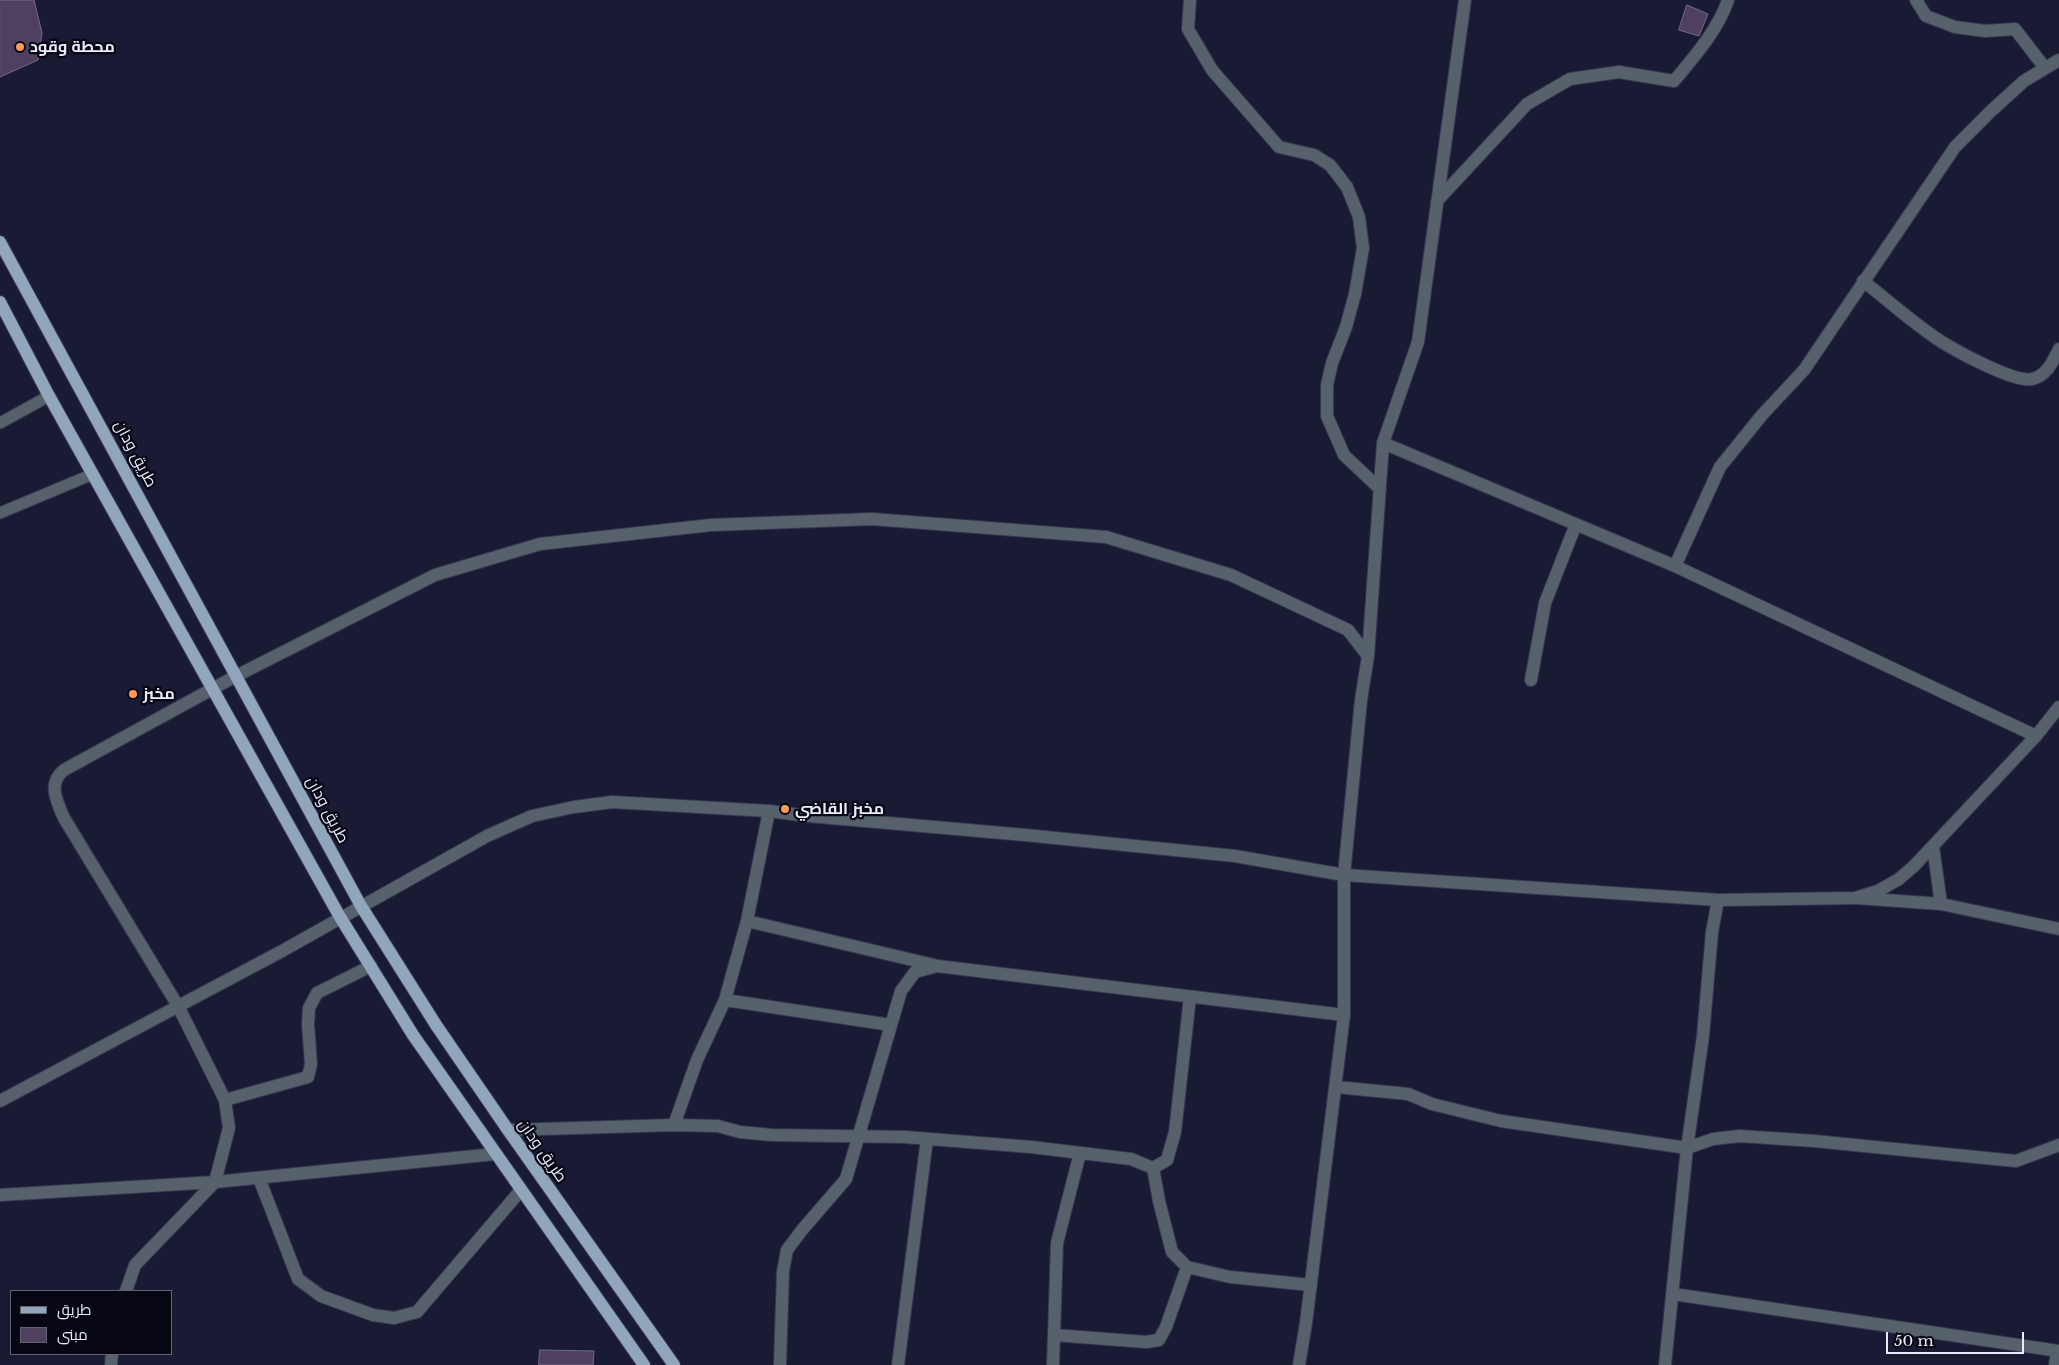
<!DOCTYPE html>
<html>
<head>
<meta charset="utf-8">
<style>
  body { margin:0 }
  #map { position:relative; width:2059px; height:1365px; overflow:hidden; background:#191b34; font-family:"Libre Baskerville",Cairo,serif }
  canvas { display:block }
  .legend { position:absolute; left:10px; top:1290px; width:162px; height:65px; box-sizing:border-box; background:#060712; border:1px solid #616370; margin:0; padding:6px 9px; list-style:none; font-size:15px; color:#e9ecfe }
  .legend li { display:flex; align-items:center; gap:10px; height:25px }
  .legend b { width:25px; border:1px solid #616370 }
  .scale { position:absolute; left:1886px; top:1332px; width:138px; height:22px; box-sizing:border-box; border:2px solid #e9ecfe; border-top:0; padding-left:6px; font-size:15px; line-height:18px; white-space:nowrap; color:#e9ecfe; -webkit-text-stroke:4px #060712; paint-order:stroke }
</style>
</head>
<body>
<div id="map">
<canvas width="2059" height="1365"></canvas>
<ul class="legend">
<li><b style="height:6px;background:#91a5bd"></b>طريق</li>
<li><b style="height:14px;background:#4f4060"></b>مبنى</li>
</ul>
<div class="scale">50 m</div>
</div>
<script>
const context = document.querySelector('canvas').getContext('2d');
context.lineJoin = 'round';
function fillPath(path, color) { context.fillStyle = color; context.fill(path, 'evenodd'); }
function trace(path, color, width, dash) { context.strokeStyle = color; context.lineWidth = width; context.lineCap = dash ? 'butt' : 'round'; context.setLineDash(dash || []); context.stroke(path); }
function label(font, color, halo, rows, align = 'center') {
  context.font = font + ' "Libre Baskerville",Cairo,serif'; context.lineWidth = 4.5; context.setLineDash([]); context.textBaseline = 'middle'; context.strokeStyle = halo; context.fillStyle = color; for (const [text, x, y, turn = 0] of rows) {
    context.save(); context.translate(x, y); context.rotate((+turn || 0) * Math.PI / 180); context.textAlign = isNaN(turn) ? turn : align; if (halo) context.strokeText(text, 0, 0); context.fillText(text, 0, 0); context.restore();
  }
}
const building = new Path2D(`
  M0,0H34L42,33L38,60L0,77Z
  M1687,5L1708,14L1699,36L1679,30Z
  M540,1350L594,1351L593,1365H539Z`);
fillPath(building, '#4f4060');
trace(building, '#776987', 1);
const service = new Path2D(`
  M0,423L49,396
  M0,513L93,474`);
const minor = new Path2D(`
  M1190,0L1188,29L1212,70L1279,147L1314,155L1330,165L1347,187L1359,217L1363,248L1355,294L1346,327L1332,363L1327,385V416L1344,455L1380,489
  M1916,0L1926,16L1955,27L1985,31L2015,29L2045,68
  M1437,201L1527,104L1570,79L1619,72L1674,81C1694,57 1718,30 1728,0
  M1863,281C1889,301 1914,324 1942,342C1958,352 2015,383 2032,379C2047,376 2053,361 2059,349
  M1383,443L1675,566L2036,736
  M1675,566L1720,467L1762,415L1804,370L1955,147L1991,111L2024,81L2059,60
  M1531,680L1545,603L1576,524
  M1344,875L1361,700L1368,656L1383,443L1418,342L1465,0
  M1857,898L1941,904L2059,929
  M747,921L934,965
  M725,1000L891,1025
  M1336,1087L1408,1094L1432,1104L1501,1121L1687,1148L1713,1139L1740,1136L1814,1141L2016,1161L2059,1145
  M225,1100L308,1077L311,1064L308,1024L309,1008L317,993L371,966
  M674,1125L697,1060L725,1000L747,921L769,811
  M508,1130L674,1125L718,1126L740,1132L772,1135L905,1137L1031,1147L1131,1159L1153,1168L1159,1201L1172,1252L1187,1267L1230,1277L1311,1285
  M1153,1168L1167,1160L1175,1132L1190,997
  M259,1178L298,1279L321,1296L373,1315L394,1318L417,1312L521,1190
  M0,1195L215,1182L495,1154
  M126,1291L135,1265L215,1182L229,1128L225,1100L178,1006L64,818C57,802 47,783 64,770L236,676L435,575L540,544L711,525L872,519L1106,537L1231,575L1348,630L1368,656
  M1673,1294L2059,1351
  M1054,1335L1146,1342L1159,1340L1166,1327L1187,1267
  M111,1365L112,1354
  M780,1365L783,1271L787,1250L802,1230L846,1179L901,991L915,972L937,966L1344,1015
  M898,1365L927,1139
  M1053,1365L1057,1243L1080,1153
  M1665,1365L1687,1148L1703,1036L1712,932L1718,900
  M2055,1365L2057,1351`);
const tertiary = new Path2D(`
  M1933,846L1941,904
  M0,1101L282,951L487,836L532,816L574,807L612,802L769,811L808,816L1025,835L1235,856L1344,875L1718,900L1855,898L1878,891L1899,879L1914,866L2036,736L2059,707
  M1299,1365L1306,1323L1344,1015V875`);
const primary = new Path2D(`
  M0,242L361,906L436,1025L508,1130L674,1365
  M0,302L49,396L340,917L413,1035L644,1365`);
trace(service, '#363850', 13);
trace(minor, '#363850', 14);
trace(tertiary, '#363850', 14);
trace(primary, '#363850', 14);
trace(service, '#57616c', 11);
trace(minor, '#57616c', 12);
trace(tertiary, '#57616c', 12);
trace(primary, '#91a5bd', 12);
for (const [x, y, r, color] of [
  [20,47,5,"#fe9c57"],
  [133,694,5,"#fe9c57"],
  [785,809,5,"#fe9c57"]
]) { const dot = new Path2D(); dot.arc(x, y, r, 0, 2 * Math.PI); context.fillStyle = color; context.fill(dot); trace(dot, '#060712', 2); }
label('bold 16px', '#e9ecfe', '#060712', [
  ["محطة وقود",30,47],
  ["مخبز",143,694],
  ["مخبز القاضي",795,809]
], 'left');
label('16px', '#e9ecfe', '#060712', [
  ["طريق ودان",135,454,62],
  ["طريق ودان",327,810,62],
  ["طريق ودان",542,1151,55]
]);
</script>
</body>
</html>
